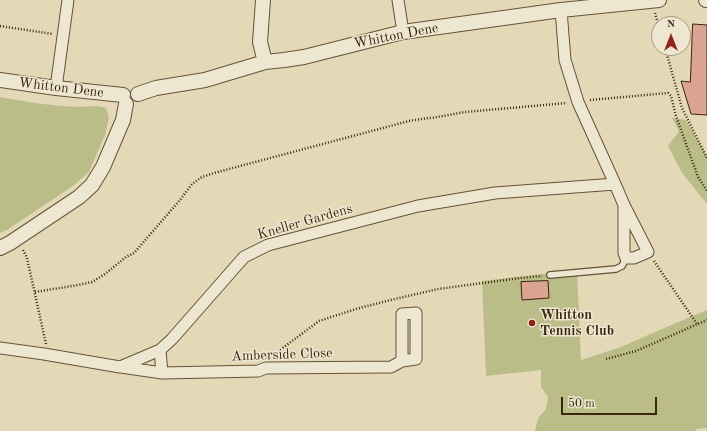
<!DOCTYPE html>
<html>
<head>
<meta charset="utf-8">
<style>
  body { margin:0 }
  #map { position:relative; width:707px; height:431px; overflow:hidden; background:#e4d9b6; font-family:"Old Standard TT",serif }
  canvas { display:block }
  .north { position:absolute; left:651px; top:16px; width:40px; height:40px; box-sizing:border-box; background:#ede6d0; border:1px solid #a69982; border-radius:50%; rotate:0deg; font-size:11px; font-weight:700; line-height:16px; text-align:center; color:#3c250d }
  .north::after { content:''; display:block; margin:auto; width:14px; height:18px; background:#8f2418; clip-path:polygon(50% 0,100% 100%,50% 72%,0 100%) }
  .scale { position:absolute; left:561px; top:397px; width:96px; height:18px; box-sizing:border-box; border:2px solid #3c250d; border-top:0; padding-left:5px; font-size:12px; line-height:14px; white-space:nowrap; color:#3c250d; -webkit-text-stroke:3px #ede6d0; paint-order:stroke }
</style>
</head>
<body>
<div id="map">
<canvas width="707" height="431"></canvas>
<div class="north">N</div>
<div class="scale">50 m</div>
</div>
<script>
const context = document.querySelector('canvas').getContext('2d');
context.lineJoin = 'round';
function fillPath(path, color) { context.fillStyle = color; context.fill(path, 'evenodd'); }
function trace(path, color, width, dash) { context.strokeStyle = color; context.lineWidth = width; context.lineCap = dash ? 'butt' : 'round'; context.setLineDash(dash || []); context.stroke(path); }
function label(font, color, halo, rows, align = 'center') {
  context.font = font + ' "Old Standard TT",serif'; context.lineWidth = 3; context.setLineDash([]); context.textBaseline = 'middle'; context.strokeStyle = halo; context.fillStyle = color; for (const [text, x, y, turn = 0] of rows) {
    context.save(); context.translate(x, y); context.rotate((+turn || 0) * Math.PI / 180); context.textAlign = isNaN(turn) ? turn : align; if (halo) context.strokeText(text, 0, 0); context.fillText(text, 0, 0); context.restore();
  }
}
fillPath(new Path2D(`
  M0,97C26,102 52,106 78,107C87,107 96,105 106,108L109,118L105,135L89,172L73,186L7,230L0,233Z
  M672,118L686,120L707,156V204L682,173L668,146L679,131Z
  M577,270L581,360L621,347L657,331L707,310V431L706,428L696,429L695,431H535L538,418L546,409L548,397L541,387V370L486,376L482,281Z`), '#bbbd89');
const building = new Path2D(`
  M693,24L707,25V115L691,114L681,81L690,82Z
  M548,281L549,298L522,300L521,282Z`);
fillPath(building, '#dba391');
trace(building, '#3c250d', 1);
const service = new Path2D(`
  M550,275L616,269L622,266L626,258`);
const minor = new Path2D(`
  M398,0L403,32
  M561,10L565,60L578,102L615,184L624,205V253L626,258H634L648,252L624,205
  M56,88L68,0
  M0,348L44,354L120,367L160,350L172,339L244,257L268,245L418,206L495,193L615,184
  M160,350L162,373L258,371L266,368L391,367L402,361V314L416,313V359L402,361
  M121,367L162,373`);
const tertiary = new Path2D(`
  M263,0L260,42L265,62
  M706,0H707
  M0,80L56,88L123,95
  M138,94L156,88L205,80L265,62L284,60L304,57L403,32L561,10L659,0
  M0,248L10,243L79,197L92,185L103,167L123,120L126,104`);
trace(service, '#665237', 8);
trace(minor, '#665237', 13);
trace(tertiary, '#665237', 16);
trace(new Path2D(`
  M655,13L659,27
  M0,26L53,34
  M665,48L682,108L707,158
  M590,100L668,93L671,96L676,116L698,177L707,191
  M23,250L27,258L46,344
  M654,261L697,324
  M35,292L78,285L92,282L105,274L126,257L134,253L180,200L192,184L202,177L214,173L409,121L428,118H432L465,112L567,103
  M275,357L280,350L319,321L356,309L395,299L438,289L520,278L542,276
  M606,359L636,351L707,320`), '#3c250d', 2.5, [1, 2]);
trace(service, '#ede6d0', 5.5);
trace(minor, '#ede6d0', 11);
trace(tertiary, '#ede6d0', 14);
for (const [x, y, r, color] of [
  [532,323,4,"#8f2418"]
]) { const dot = new Path2D(); dot.arc(x, y, r, 0, 2 * Math.PI); context.fillStyle = color; context.fill(dot); trace(dot, '#ede6d0', 1.5); }
label('14px', '#3c250d', '#ede6d0', [
  ["Whitton Dene",396,36,-11],
  ["Whitton Dene",61,88,7],
  ["Kneller Gardens",305,222,-16],
  ["Amberside Close",282,355,-2]
]);
label('bold 14px', '#3c250d', '#ede6d0', [
  ["Whitton",540,315],
  ["Tennis Club",540,331]
], 'left');
</script>
</body>
</html>
